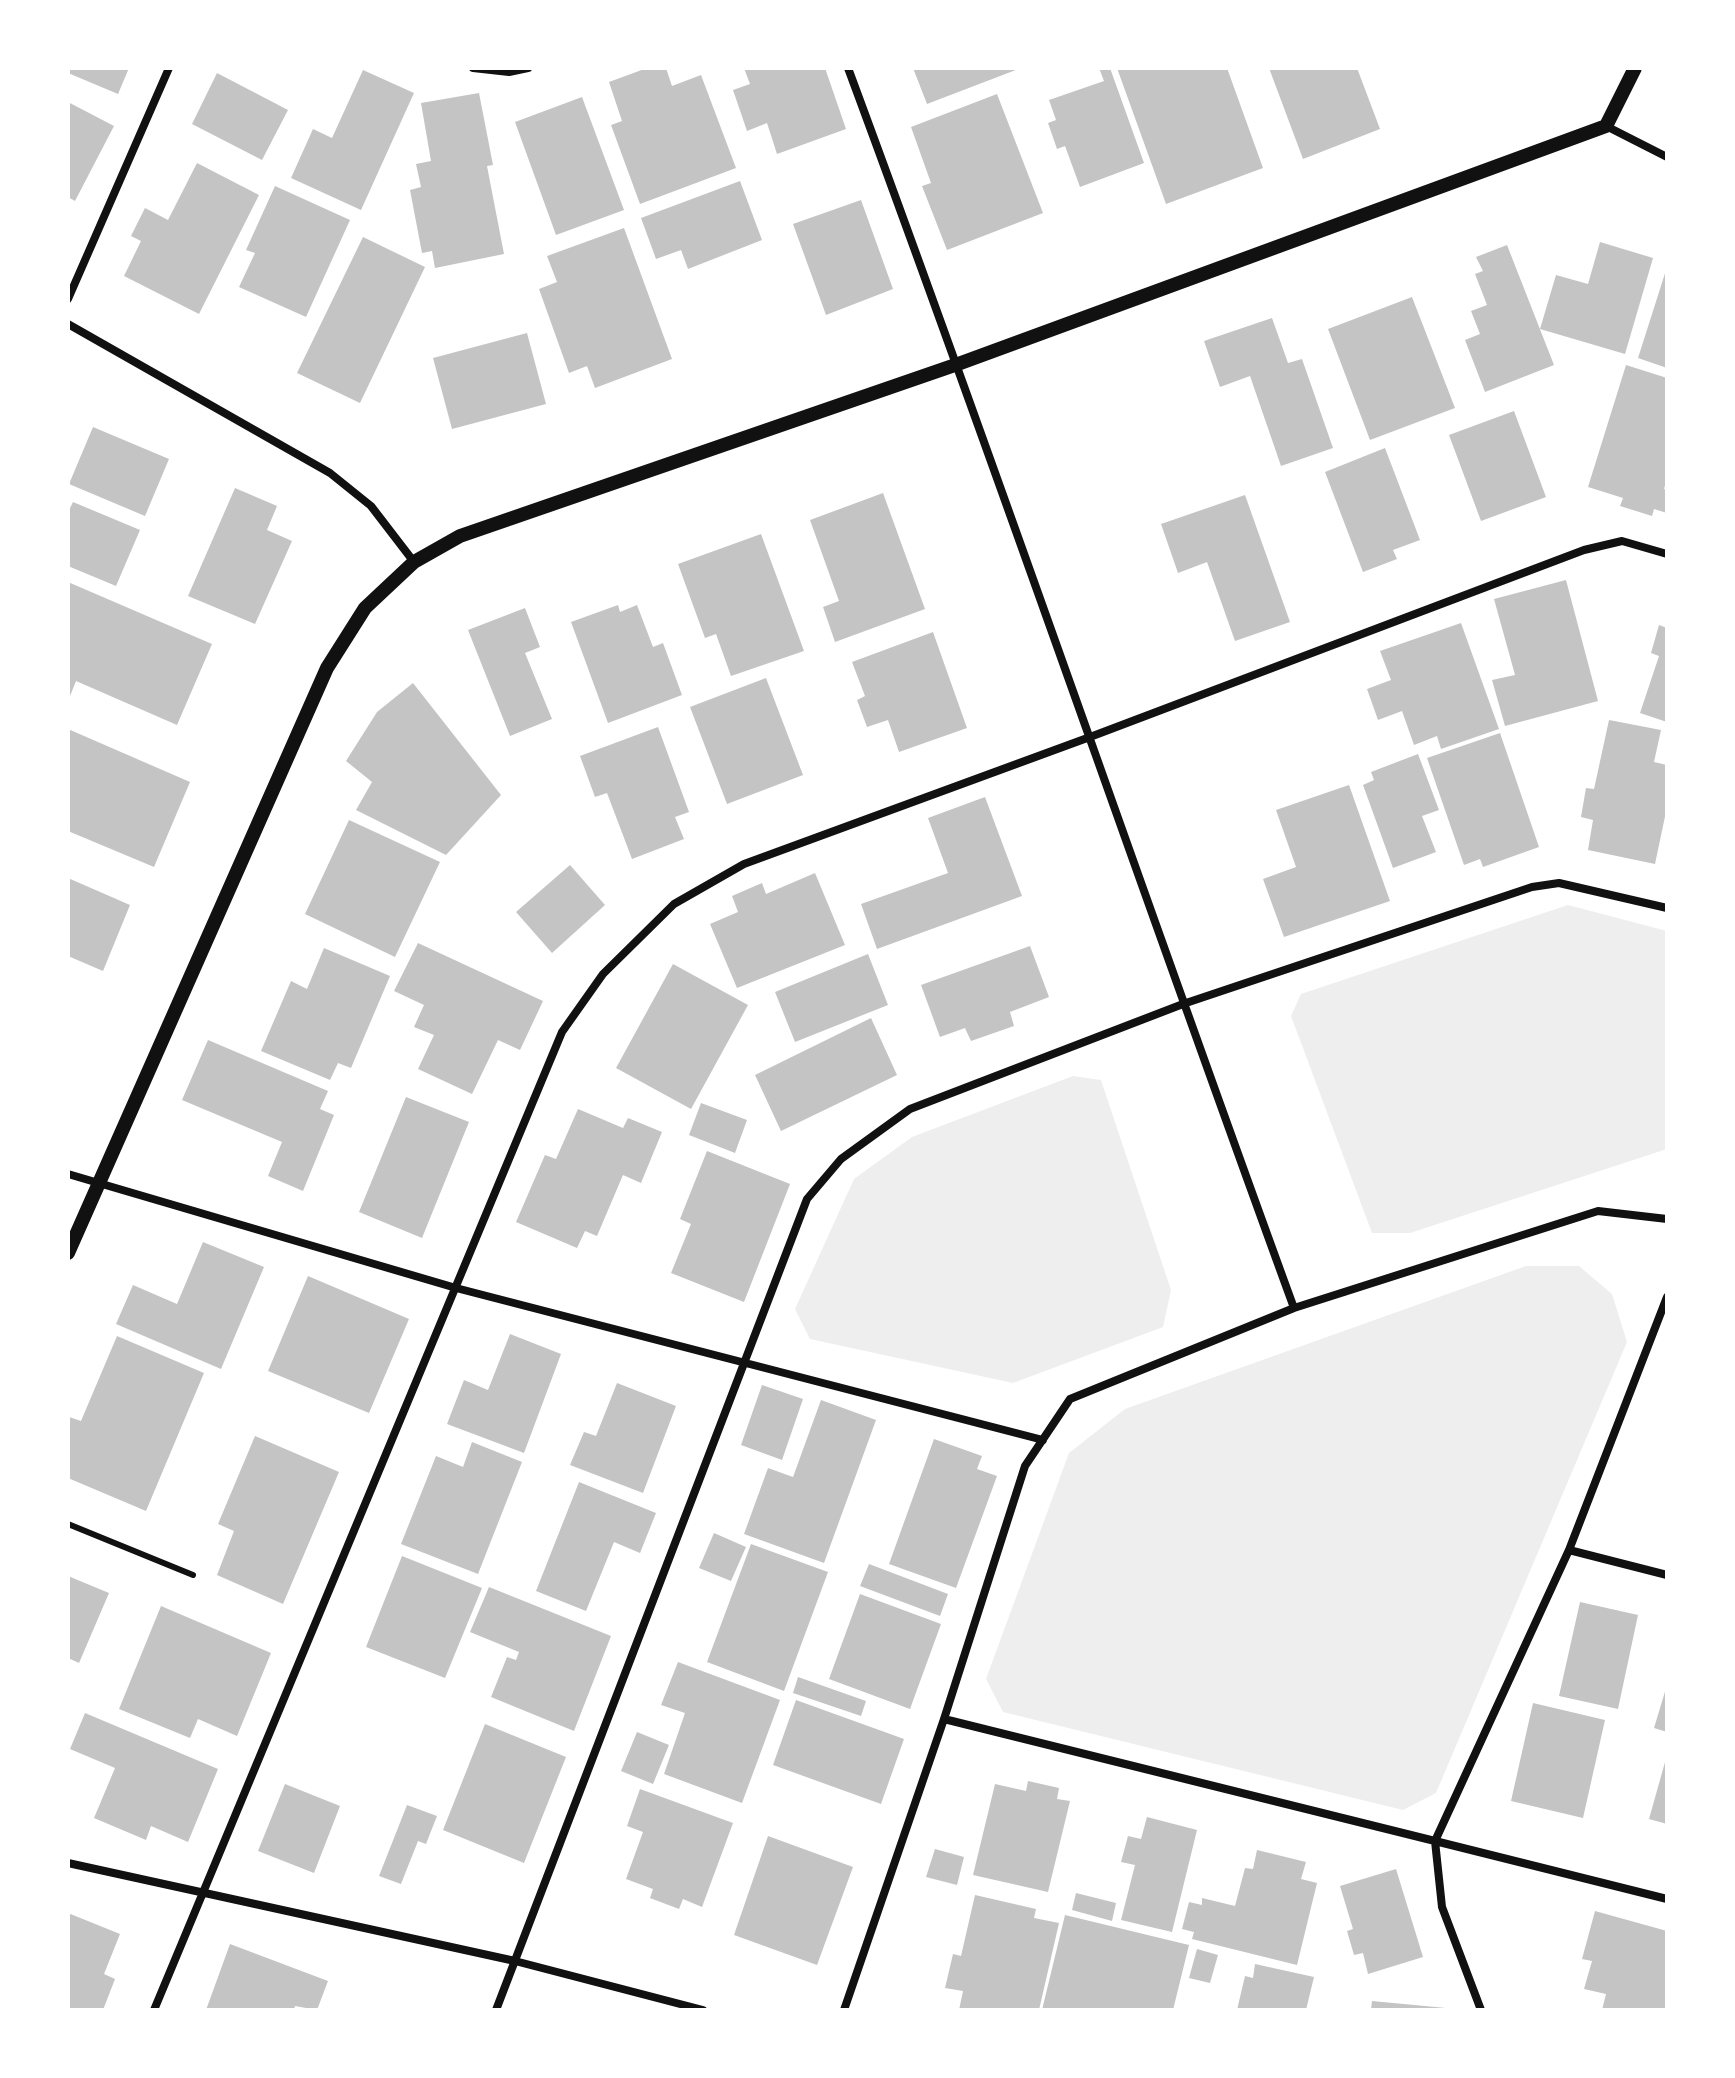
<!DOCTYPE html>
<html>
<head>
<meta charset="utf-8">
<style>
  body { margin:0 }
  #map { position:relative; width:1735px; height:2078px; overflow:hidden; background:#fff; font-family:"Times New Roman",serif }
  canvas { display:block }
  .frame { position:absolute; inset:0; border:70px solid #fff; pointer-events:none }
</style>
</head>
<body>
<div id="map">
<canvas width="1735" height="2078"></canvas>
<div class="frame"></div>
</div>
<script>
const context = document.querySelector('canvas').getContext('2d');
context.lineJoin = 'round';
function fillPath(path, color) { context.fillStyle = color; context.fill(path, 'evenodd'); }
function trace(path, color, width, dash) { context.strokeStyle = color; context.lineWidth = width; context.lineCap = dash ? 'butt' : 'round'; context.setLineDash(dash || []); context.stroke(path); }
fillPath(new Path2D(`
  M1568,905L1667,931V1149L1410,1233H1372L1291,1016L1301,994Z
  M1073,1076L1101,1080L1171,1290L1163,1327L1013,1383L810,1339L795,1309L854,1179L912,1137Z
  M1526,1266H1579L1612,1294L1627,1342L1436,1793L1403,1810L1003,1712L986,1679L1069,1453L1125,1409Z`), '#eee');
fillPath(new Path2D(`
  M68,68H129L118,94L68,73Z
  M647,68H666L672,86L701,75L736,168L640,204L611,125L622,121L609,82Z
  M744,68H825L846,129L777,154L767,123L747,131L733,90L750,84Z
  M913,68H1021L927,104Z
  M1099,68H1110L1144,163L1080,187L1065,146L1057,149L1048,123L1056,120L1049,100L1104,81Z
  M1117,68H1227L1263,168L1166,204Z
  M1269,68H1357L1380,129L1303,159Z
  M363,70L414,93L361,210L291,178L313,129L332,138Z
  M217,73L288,110L262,160L192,124Z
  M479,93L493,165L487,166L504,254L435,268L432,251L422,253L410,190L421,187L416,164L431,161L421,103Z
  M997,94L1043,213L947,250L922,186L931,183L911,127Z
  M582,97L624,210L556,235L515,122Z
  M68,102L114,126L75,201L68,197Z
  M197,163L259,195L199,314L124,276L141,241L131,236L145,208L168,220Z
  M740,181L762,240L688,269L681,250L656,259L641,218Z
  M275,186L350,220L306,317L239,287L255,253L246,250Z
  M861,200L893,289L826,315L793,224Z
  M624,228L672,359L595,388L587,366L569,373L539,289L557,282L547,256Z
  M363,237L425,267L360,403L297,373Z
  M1600,242L1653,258L1625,354L1540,329L1556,275L1588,284Z
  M1507,245L1554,365L1485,392L1465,340L1480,334L1471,311L1487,305L1475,274L1483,271L1476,257Z
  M1667,267V368L1638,358Z
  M1412,297L1455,408L1370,440L1328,329Z
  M1272,318L1288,363L1302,359L1333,448L1281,466L1250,376L1220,387L1204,341Z
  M527,333L546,404L452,429L433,358Z
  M1626,365L1667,378V478L1664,489L1667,490V513L1654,509L1652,516L1620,506L1623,498L1588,487Z
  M1514,411L1546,497L1481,521L1449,435Z
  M93,427L169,459L145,516L69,484Z
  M1385,448L1420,540L1393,550L1397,559L1363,572L1325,472Z
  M235,488L277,506L267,530L292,541L255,624L188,596Z
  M883,493L925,609L835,642L823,607L839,601L810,520Z
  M1245,495L1290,622L1235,641L1207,562L1178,573L1161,524Z
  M73,502L140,530L116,586L68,566V512Z
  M761,534L804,651L731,676L716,634L705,638L678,564Z
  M1566,580L1598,701L1505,726L1492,680L1515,675L1494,599Z
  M68,582L212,644L177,725L76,681L68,701Z
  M618,605L620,612L637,605L653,647L663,643L682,695L608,723L571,622Z
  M525,608L540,647L525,653L552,719L510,736L468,630Z
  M1461,623L1499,729L1441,749L1437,736L1414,745L1402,711L1378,720L1367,689L1391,680L1380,651Z
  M1659,625L1667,628V722L1640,713L1659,656L1651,653Z
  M933,632L967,728L899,752L888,720L867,727L857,700L865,696L852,662Z
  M766,678L803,775L727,804L690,707Z
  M413,683L501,795L446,855L356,810L372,782L346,761L377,712Z
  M1609,720L1661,730L1654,762L1667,765V807L1655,864L1588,850L1593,820L1581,817L1586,788L1594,789Z
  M658,727L689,812L675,817L684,839L632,859L607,793L595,797L580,756Z
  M68,729L190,782L154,867L68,831Z
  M1500,733L1539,847L1483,867L1480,859L1464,865L1427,758Z
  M1418,754L1439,810L1422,816L1436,852L1393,868L1363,785L1374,780L1371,772Z
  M1349,785L1390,901L1284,937L1263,879L1296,867L1276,810Z
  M985,797L1022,896L877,949L861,904L948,873L928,818Z
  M349,820L440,862L395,957L305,914Z
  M570,865L605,905L552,953L516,912Z
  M815,873L845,945L737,988L710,924L738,912L732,896L762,883L766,894Z
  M68,878L130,905L103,971L68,956Z
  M418,943L543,1001L520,1050L498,1040L472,1094L418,1069L434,1035L414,1027L424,1005L394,991Z
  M1030,946L1049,997L1010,1012L1014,1026L971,1041L965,1028L940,1037L921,985Z
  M324,948L390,976L351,1068L338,1063L330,1080L261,1051L291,981L307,989Z
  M868,954L888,1005L795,1042L775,992Z
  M673,964L748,1005L691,1109L616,1068Z
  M871,1018L897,1075L781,1131L755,1075Z
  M208,1040L328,1091L320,1109L334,1115L303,1191L268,1176L282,1142L182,1100Z
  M406,1097L469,1122L422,1238L359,1212Z
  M701,1103L747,1120L735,1153L689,1135Z
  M578,1109L623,1128L628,1118L662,1132L641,1183L623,1175L597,1236L585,1231L577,1248L516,1222L545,1155L556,1159Z
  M707,1151L790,1184L744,1302L671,1273L691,1224L680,1219Z
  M203,1242L264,1267L221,1369L116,1324L133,1285L177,1304Z
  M308,1276L409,1319L369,1413L268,1371Z
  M510,1334L561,1354L524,1453L447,1424L464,1380L488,1390Z
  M117,1336L204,1373L146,1511L68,1478V1419L69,1417L81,1421Z
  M617,1383L676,1406L643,1493L570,1465L584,1432L596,1436Z
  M762,1385L803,1399L782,1460L741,1445Z
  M821,1400L876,1420L824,1563L744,1534L768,1468L793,1477Z
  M255,1436L339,1472L283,1604L217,1575L234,1531L218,1524Z
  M934,1439L982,1456L977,1469L997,1476L956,1588L889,1564Z
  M472,1442L522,1462L478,1574L401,1544L436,1456L463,1467Z
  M579,1482L656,1513L640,1553L614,1542L586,1611L536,1591Z
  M714,1533L746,1547L731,1581L699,1568Z
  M751,1544L828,1572L784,1691L707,1662Z
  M402,1556L482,1588L445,1678L366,1647Z
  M869,1564L948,1594L940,1616L860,1586Z
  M68,1576L109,1593L79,1663L68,1658Z
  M489,1587L611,1636L574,1731L491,1697L507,1657L516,1660L519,1652L470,1632Z
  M860,1594L941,1624L910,1709L829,1679Z
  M1580,1602L1638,1615L1618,1709L1559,1696Z
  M161,1606L271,1653L237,1736L198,1719L190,1738L119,1709Z
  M678,1662L780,1700L742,1803L664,1774L685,1713L661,1705Z
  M798,1677L866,1701L861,1716L793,1693Z
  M1667,1685V1732L1654,1728Z
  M796,1700L904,1739L881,1804L773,1765Z
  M1533,1703L1605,1720L1583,1818L1511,1801Z
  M85,1713L218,1769L188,1842L151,1826L146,1840L94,1818L115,1768L70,1749Z
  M485,1724L566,1757L524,1863L443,1830Z
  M637,1732L669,1745L653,1784L621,1771Z
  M1667,1755V1824L1649,1819Z
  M1028,1781L1059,1788L1057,1799L1070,1801L1048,1892L973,1875L995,1784L1026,1791Z
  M285,1784L340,1806L314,1873L258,1851Z
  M640,1789L733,1823L702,1907L683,1899L679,1909L650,1898L653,1889L626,1879L643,1832L627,1826Z
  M407,1805L437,1816L426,1844L418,1841L401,1884L379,1876Z
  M1147,1817L1197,1830L1172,1932L1121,1920L1135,1865L1121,1862L1128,1836L1141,1839Z
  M768,1836L853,1867L817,1965L734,1935Z
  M935,1849L964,1857L957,1885L926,1877Z
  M1257,1850L1306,1862L1301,1879L1317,1883L1297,1965L1192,1939L1194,1932L1182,1929L1189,1902L1202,1905V1898L1235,1906L1245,1868L1253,1869Z
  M1396,1869L1423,1957L1368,1974L1363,1953L1354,1955L1347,1931L1353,1929L1340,1886Z
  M1076,1893L1116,1903L1112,1921L1072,1910Z
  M975,1895L1036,1909L1034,1918L1059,1923L1039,2010H959L963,1991L945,1988L953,1954L961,1956Z
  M1595,1911L1667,1931L1666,2010H1602L1606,1994L1584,1989L1592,1961L1582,1959Z
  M68,1913L120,1934L104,1974L115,1979L103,2010H68Z
  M1065,1915L1189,1945L1173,2010H1042Z
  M230,1944L328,1981L317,2010L295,2006L294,2010H206Z
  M1197,1949L1218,1955L1210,1983L1189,1978Z
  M1255,1964L1314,1977L1306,2010H1237L1245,1976L1253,1978Z
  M1372,2001L1446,2008V2010H1371Z`), '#c4c4c4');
trace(new Path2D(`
  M68,1524L193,1575`), '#111', 6);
trace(new Path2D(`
  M473,68L509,72L528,68
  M848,68C1001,480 1143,895 1294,1308
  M1606,126L1667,157
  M68,299L169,68
  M68,324L330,473L371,506L414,562
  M68,1174L456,1288L1043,1440
  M1667,1297L1569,1550L1435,1841L1667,1899
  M1569,1550L1667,1575
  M944,1719L1435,1841L1442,1907L1481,2010
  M68,1863L515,1961L703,2010
  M154,2010L562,1032L603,974L674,904L744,864L1090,737L1584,550L1622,541L1667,554
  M496,2010L807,1199L841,1159L910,1109L1183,1004L1532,887L1559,883L1667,908
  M844,2010L944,1719L1025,1466L1070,1399L1294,1308L1598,1211L1667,1219`), '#111', 8);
trace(new Path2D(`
  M68,1253L327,668L365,608L414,562L460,536L958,364L1606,126L1635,68`), '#111', 14);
</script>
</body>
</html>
